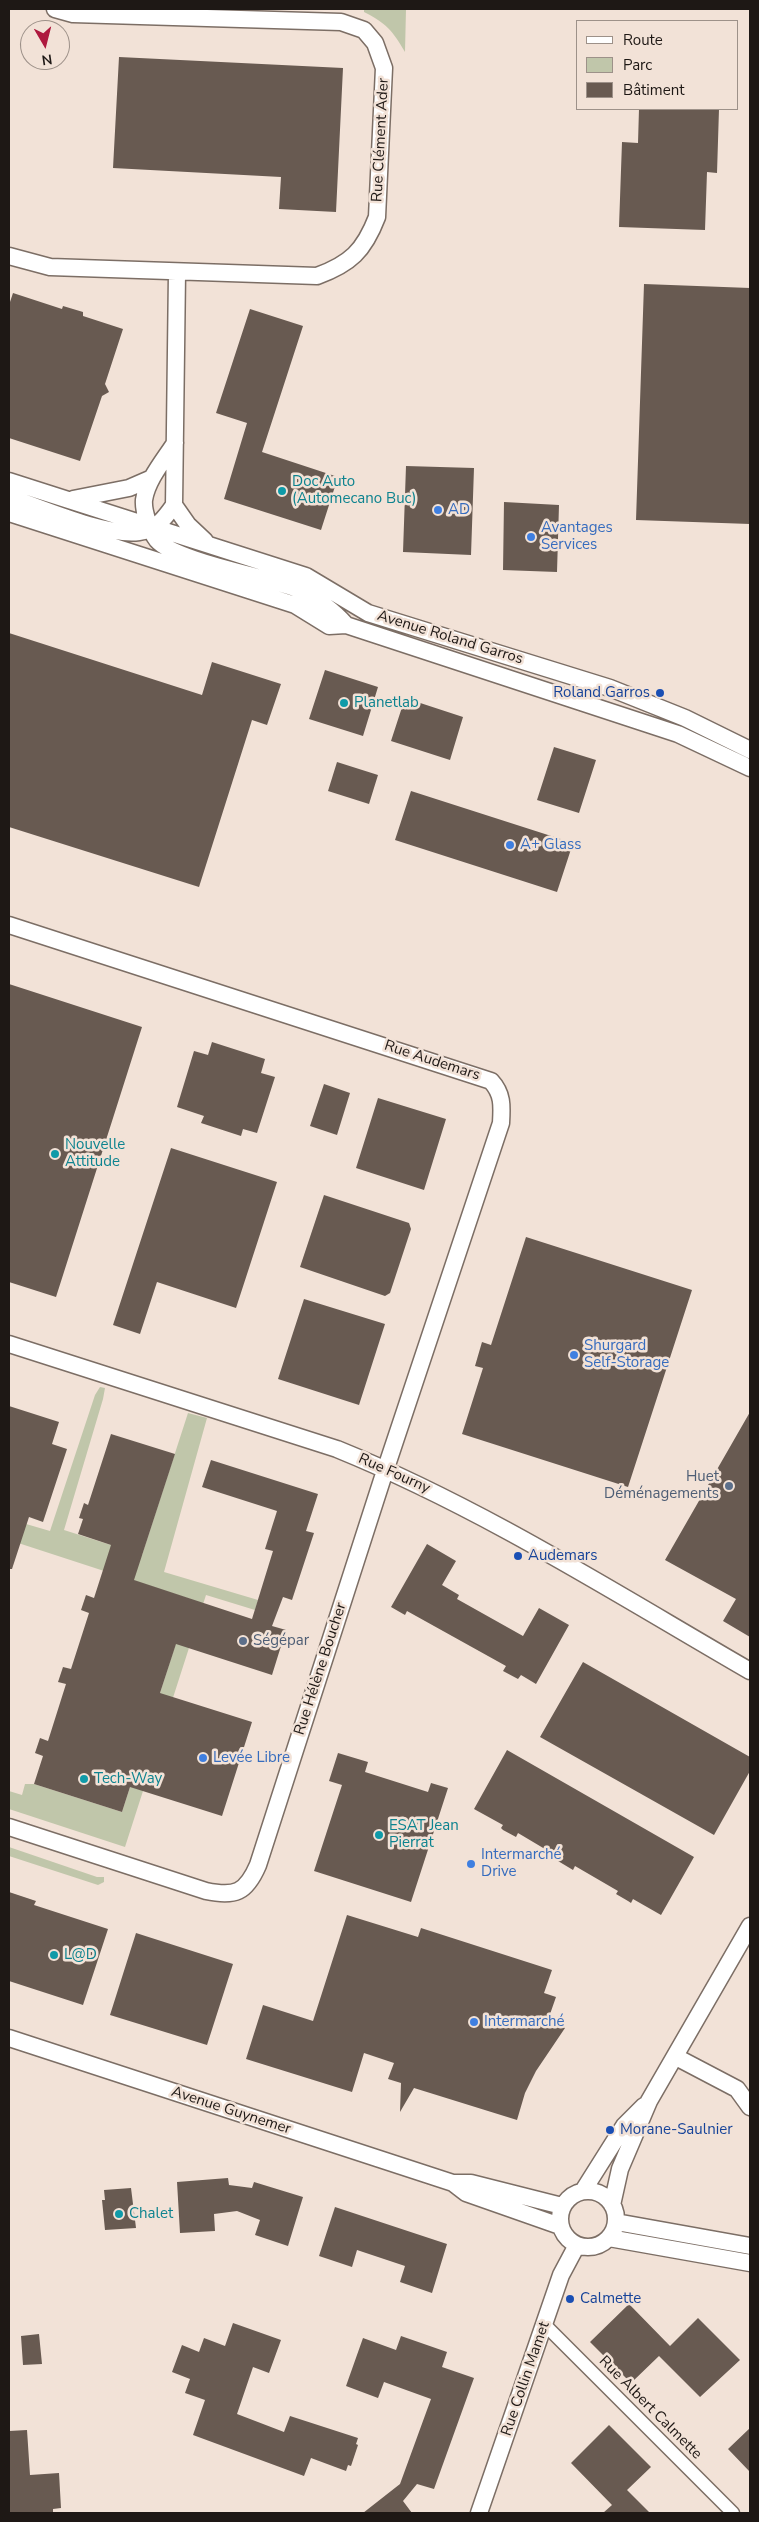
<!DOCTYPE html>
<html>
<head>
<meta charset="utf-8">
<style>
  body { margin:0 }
  #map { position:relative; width:759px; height:2522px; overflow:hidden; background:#f2e2d7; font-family:"Nunito Sans",sans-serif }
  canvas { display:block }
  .frame { position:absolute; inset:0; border:10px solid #1e1815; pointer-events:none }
  .legend { position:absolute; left:576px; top:20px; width:162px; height:90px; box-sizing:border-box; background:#f2e2d7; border:1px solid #9d9189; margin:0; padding:6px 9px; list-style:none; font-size:15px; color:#1e1815 }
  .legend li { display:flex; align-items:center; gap:10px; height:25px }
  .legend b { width:25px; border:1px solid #9d9189 }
  .north { position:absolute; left:20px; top:20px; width:50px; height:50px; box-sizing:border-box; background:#f2e2d7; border:1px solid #9d9189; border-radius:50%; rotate:172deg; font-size:14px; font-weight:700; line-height:20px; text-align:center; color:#1e1815 }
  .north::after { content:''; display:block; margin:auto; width:18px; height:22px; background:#ae1a3f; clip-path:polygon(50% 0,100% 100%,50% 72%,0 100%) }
</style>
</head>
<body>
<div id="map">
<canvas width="759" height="2522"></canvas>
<div class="frame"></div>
<ul class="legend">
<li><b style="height:6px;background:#fff"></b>Route</li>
<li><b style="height:14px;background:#c0c6aa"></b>Parc</li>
<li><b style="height:14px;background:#685a51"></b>Bâtiment</li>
</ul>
<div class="north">N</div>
</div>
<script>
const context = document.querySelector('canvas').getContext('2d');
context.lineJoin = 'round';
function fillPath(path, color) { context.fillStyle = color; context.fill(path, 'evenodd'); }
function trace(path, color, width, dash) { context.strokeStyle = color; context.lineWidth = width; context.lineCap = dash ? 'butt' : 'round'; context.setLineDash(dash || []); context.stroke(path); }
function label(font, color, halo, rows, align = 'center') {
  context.font = font + ' "Nunito Sans",sans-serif'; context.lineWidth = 5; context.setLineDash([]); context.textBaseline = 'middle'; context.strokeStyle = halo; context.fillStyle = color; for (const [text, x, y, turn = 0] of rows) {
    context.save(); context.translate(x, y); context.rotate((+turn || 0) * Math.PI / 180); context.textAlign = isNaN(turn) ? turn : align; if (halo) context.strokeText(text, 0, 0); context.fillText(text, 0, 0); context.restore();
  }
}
fillPath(new Path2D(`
  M364,9H406L405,52C393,31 386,23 364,12Z
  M100,1387L105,1388L103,1399L64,1530L142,1555L188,1413L207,1418L164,1572L258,1600L255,1610L206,1595L125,1847L9,1809V1791L22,1795L25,1784H34L122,1812L190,1599L9,1540V1519L50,1531L95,1395Z
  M9,1847L97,1877H104V1882L98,1885L9,1856Z`), '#c0c6aa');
fillPath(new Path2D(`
  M119,57L343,68L336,212L279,209L281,177L113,168Z
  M639,109H719L717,173L707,172L705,230L619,227L622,142L638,143Z
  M644,284L750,288V524L636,520Z
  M13,293L62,309L63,306L83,312V316L123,329L105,384L109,392L102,396L80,461L9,438V305Z
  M250,309L303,326L262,452L338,477L321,530L224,499L247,423L216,413Z
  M406,466L474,468L471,555L403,552Z
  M504,502L559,505L557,572L503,570Z
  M9,633L202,695L212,662L281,684L267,725L252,720L199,887L9,827Z
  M325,670L378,687L363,736L309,719Z
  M405,698L463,717L450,760L391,741Z
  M554,747L596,760L579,813L537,800Z
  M337,762L378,775L369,804L328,791Z
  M411,791L573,843L557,892L395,840Z
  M9,984L142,1027L56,1297L9,1282Z
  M212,1042L265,1059L261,1073L275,1077L257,1133L243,1129L241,1136L201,1123L204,1116L177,1107L194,1051L208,1055Z
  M324,1084L350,1093L337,1135L310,1126Z
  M378,1098L446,1119L424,1190L356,1168Z
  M171,1148L277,1182L236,1308L157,1282L140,1334L113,1325Z
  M324,1195L409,1223L411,1229L390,1293L385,1296L300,1267Z
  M526,1237L692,1290L628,1487L462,1434L483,1368L475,1366L482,1342L491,1345Z
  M304,1299L385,1324L359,1405L278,1379Z
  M9,1406L59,1422L52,1444L67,1449L43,1522L29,1517L12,1569H9Z
  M750,1412V1637L723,1621L736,1599L665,1560Z
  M111,1434L175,1454L134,1580L252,1619L273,1551L265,1549L277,1511L202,1487L211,1460L318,1494L306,1531L314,1533L292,1600L283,1597L272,1626L286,1630L272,1675L176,1644L160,1693L252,1722L222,1816L130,1787L122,1812L34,1784L43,1756L35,1753L40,1738L48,1741L66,1684L58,1682L63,1667L71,1669L89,1613L81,1610L86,1595L94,1598L111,1545L78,1534L83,1519L79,1518L84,1503L88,1505Z
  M427,1544L456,1561L442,1585L459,1595L457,1599L523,1636L539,1608L569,1625L536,1684L521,1675L518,1679L503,1671L506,1666L407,1611L405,1615L391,1607Z
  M583,1662L750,1757V1771L714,1835L540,1737Z
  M507,1750L694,1857L661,1915L633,1899L631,1903L628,1901L616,1894L618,1891L575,1866L573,1870L558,1861L560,1858L518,1833L516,1837L503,1830L501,1828L503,1825L474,1809Z
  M338,1753L368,1762L365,1772L428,1792L431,1783L448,1788L411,1902L314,1871L342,1785L329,1781Z
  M9,1892L36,1901L34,1905L108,1929L83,2005L9,1981Z
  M347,1915L418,1937L421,1928L552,1970L544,1993L556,1997L549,2017L565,2028L536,2071L525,2093L517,2120L414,2088L400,2112L401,2083L388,2079L394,2063L364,2053L352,2092L246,2059L263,2005L313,2021Z
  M136,1933L233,1964L207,2045L110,2015Z
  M228,2178L229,2185L252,2188L254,2182L303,2197L288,2246L255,2235L260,2220L237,2211L214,2214L215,2231L180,2233L177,2182Z
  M131,2188L136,2228L105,2230L102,2200H105L104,2190Z
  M335,2207L447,2244L432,2293L400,2282L405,2266L357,2250L352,2267L319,2256Z
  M629,2304L670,2346L698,2318L740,2360L700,2397L659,2356L631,2383L590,2342Z
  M233,2323L281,2340L269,2373L253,2367L237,2414L284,2432L290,2416L358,2438L356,2444L358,2445L351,2466L348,2465L346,2471L311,2458L304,2476L193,2435L205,2400L185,2393L190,2379L172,2372L182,2345L199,2352L204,2338L225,2346Z
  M39,2334L42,2364L23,2365L21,2336Z
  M401,2336L447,2352L442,2367L474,2378L434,2489L417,2484L403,2501L412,2513H363L400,2484L431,2399L384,2382L378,2398L346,2386L363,2338L396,2350Z
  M609,2425L651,2467L627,2490L650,2513H603L612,2505L571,2463Z
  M750,2428V2472L728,2449Z
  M27,2430L30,2475L59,2473L61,2508L53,2509V2513H9V2431Z`), '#685a51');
const pedestrian = new Path2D(`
  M545,2325L733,2513`);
const minor = new Path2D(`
  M9,256L50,267L317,276C350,264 364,251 377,217L384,68L375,43L364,30L341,22L73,14L55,9
  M175,443C164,460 147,480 144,500C143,511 150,531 157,540C175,561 267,577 297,589C314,596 335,612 346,625
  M9,481L306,576L368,613L610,688L685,718L750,750
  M9,497C41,508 108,537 139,532C156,530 165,518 174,505L177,273
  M73,499L129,488L152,478
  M174,505L188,525L205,541
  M9,513L295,605L329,626L346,625L678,734L750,768
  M9,925L491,1081C503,1094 502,1106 501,1123L382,1480L258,1865C246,1893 235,1897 206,1891L9,1827
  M9,1344L337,1449C482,1508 615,1593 750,1671
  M9,2038L453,2183L466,2193L560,2226
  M676,2057L737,2089L750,2107
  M453,2183H471L562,2206
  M560 2219a28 28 0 1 1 56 0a28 28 0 1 1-56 0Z
  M583,2191L624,2126L644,2106
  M612,2205L620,2169L649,2101L750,1926
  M616,2222L750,2246
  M609,2238L750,2263
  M479,2513L561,2275L577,2245`);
trace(pedestrian, '#7c6e65', 15);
trace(minor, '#7c6e65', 19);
trace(pedestrian, '#fff', 12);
trace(minor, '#fff', 16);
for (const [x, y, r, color] of [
  [282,491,5,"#0f9aa8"],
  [438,510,5,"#3f7fe0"],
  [531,537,5,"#3f7fe0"],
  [660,693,5,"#1a4fb4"],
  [344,703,5,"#0f9aa8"],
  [510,845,5,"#3f7fe0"],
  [55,1154,5,"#0f9aa8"],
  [574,1355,5,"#3f7fe0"],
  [729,1486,5,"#5c6f8a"],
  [518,1556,5,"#1a4fb4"],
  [243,1641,5,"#5c6f8a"],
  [203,1758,5,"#3f7fe0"],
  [84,1779,5,"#0f9aa8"],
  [379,1835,5,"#0f9aa8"],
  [471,1864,5,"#3f7fe0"],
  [54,1955,5,"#0f9aa8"],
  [474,2022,5,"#3f7fe0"],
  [610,2130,5,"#1a4fb4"],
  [119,2214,5,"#0f9aa8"],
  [570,2299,5,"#1a4fb4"]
]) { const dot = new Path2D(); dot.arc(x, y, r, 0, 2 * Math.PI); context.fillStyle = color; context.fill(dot); trace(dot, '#f2e2d7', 2); }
label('15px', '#1e1815', '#f2e2d7', [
  ["Rue Clément Ader",381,140,-87],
  ["Avenue Roland Garros",450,638,17],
  ["Rue Audemars",432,1061,18],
  ["Rue Fourny",394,1474,24],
  ["Rue Hélène Boucher",321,1669,-72],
  ["Avenue Guynemer",231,2111,18],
  ["Rue Collin Mamet",526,2379,-71],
  ["Rue Albert Calmette",650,2408,45]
]);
label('15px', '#0d838f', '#f2e2d7', [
  ["Doc Auto",292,482],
  ["(Automecano Buc)",292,499],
  ["Planetlab",354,703],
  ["Nouvelle",65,1145],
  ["Attitude",65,1162],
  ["Tech-Way",94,1779],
  ["ESAT Jean",389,1826],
  ["Pierrat",389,1843],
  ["L@D",64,1955],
  ["Chalet",129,2214]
], 'left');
label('15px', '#366cbe', '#f2e2d7', [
  ["AD",448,510],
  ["Avantages",541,528],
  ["Services",541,545],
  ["A+ Glass",520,845],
  ["Shurgard",584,1346],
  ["Self-Storage",584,1363],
  ["Levée Libre",213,1758],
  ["Intermarché",481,1855],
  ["Drive",481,1872],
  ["Intermarché",484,2022]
], 'left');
label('15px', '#164399', '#f2e2d7', [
  ["Roland Garros",650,693,"right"],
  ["Audemars",528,1556],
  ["Morane-Saulnier",620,2130],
  ["Calmette",580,2299]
], 'left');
label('15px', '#4e5e75', '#f2e2d7', [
  ["Huet",719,1477],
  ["Déménagements",719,1494],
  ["Ségépar",253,1641,"left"]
], 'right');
</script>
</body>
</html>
